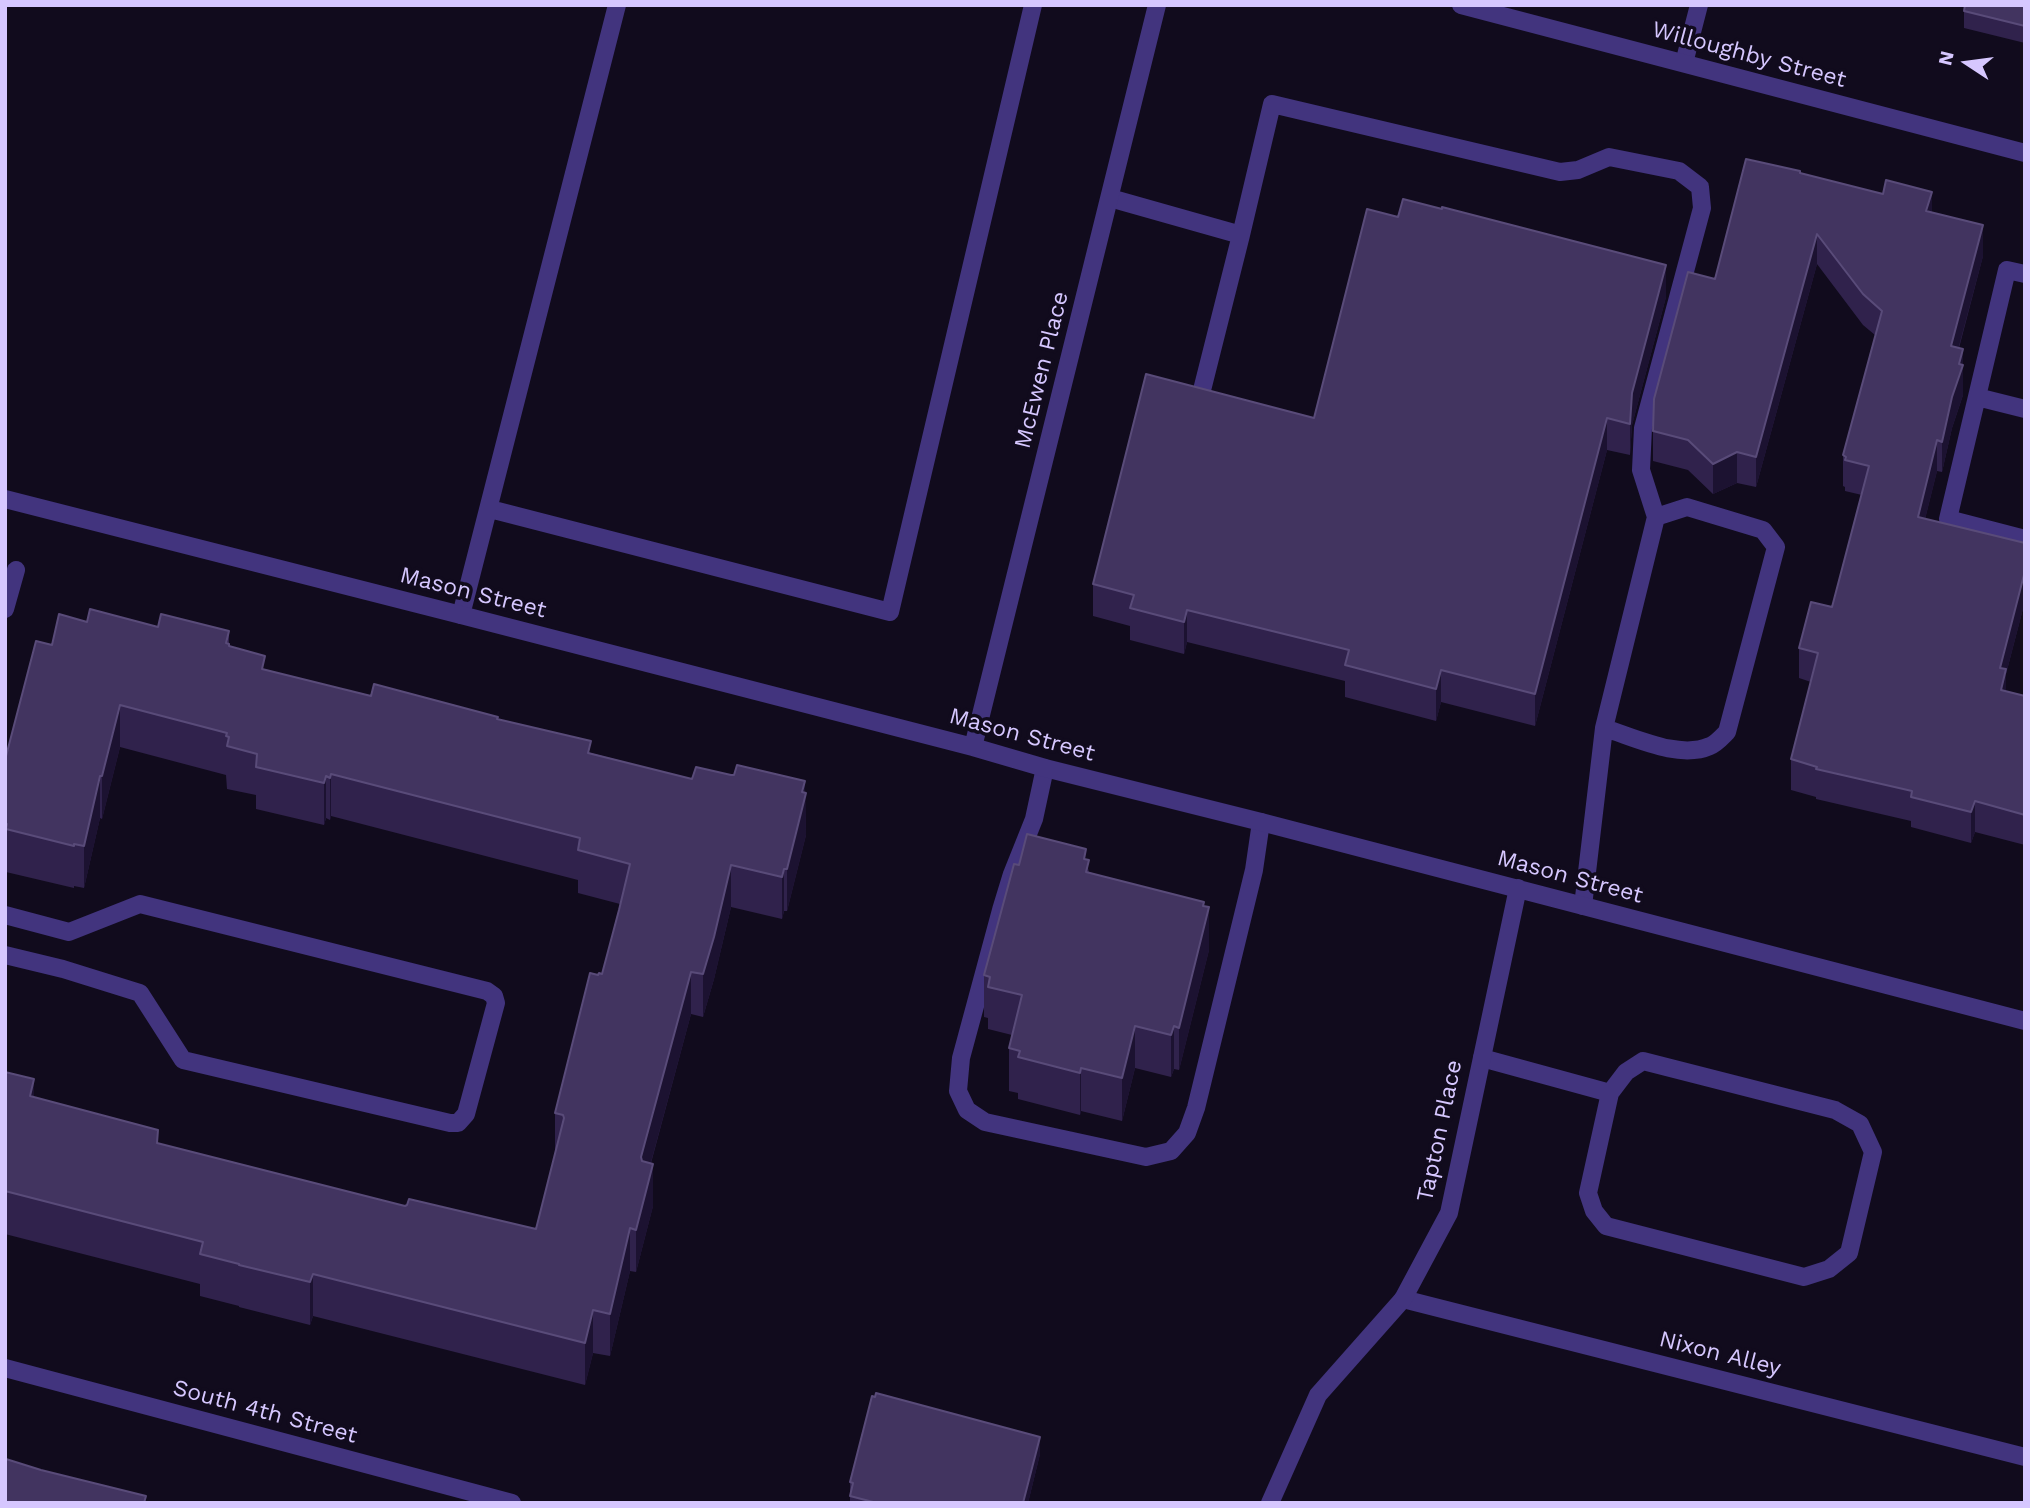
<!DOCTYPE html>
<html>
<head>
<meta charset="utf-8">
<style>
  body { margin:0 }
  #map { position:relative; width:2030px; height:1508px; overflow:hidden; background:#110b1d; font-family:"Work Sans",sans-serif }
  canvas { display:block }
  .frame { position:absolute; inset:0; border:7px solid #d6c7ff; pointer-events:none }
  .north { position:absolute; left:1932px; top:28px; width:70px; height:70px; -webkit-text-stroke:5px #110b1d; paint-order:stroke; rotate:283deg; font-size:19px; font-weight:700; line-height:28px; text-align:center; color:#d6c7ff }
  .north::after { content:''; display:block; margin:auto; width:24px; height:32px; background:#d6c7ff; clip-path:polygon(50% 0,100% 100%,50% 72%,0 100%) }
</style>
</head>
<body>
<div id="map">
<canvas width="2030" height="1508"></canvas>
<div class="frame"></div>
<div class="north">N</div>
</div>
<script>
const context = document.querySelector('canvas').getContext('2d');
context.lineJoin = 'round';
function trace(path, color, width, dash) { context.strokeStyle = color; context.lineWidth = width; context.lineCap = dash ? 'butt' : 'round'; context.setLineDash(dash || []); context.stroke(path); }
function fillPath(path, color) { context.fillStyle = color; context.fill(path, 'evenodd'); }
function label(font, color, halo, rows, align = 'center') {
  context.font = font + ' "Work Sans",sans-serif'; context.lineWidth = 7; context.setLineDash([]); context.textBaseline = 'middle'; context.strokeStyle = halo; context.fillStyle = color; for (const [text, x, y, turn = 0] of rows) {
    context.save(); context.translate(x, y); context.rotate((+turn || 0) * Math.PI / 180); context.textAlign = isNaN(turn) ? turn : align; if (halo) context.strokeText(text, 0, 0); context.fillText(text, 0, 0); context.restore();
  }
}
trace(new Path2D(`
  M1684,63L1699,5
  M1110,198L1241,235L1272,104L1560,172L1578,170L1609,157L1679,171L1700,187L1702,208L1643,428L1641,470L1656,517
  M2025,274L2007,270L1948,519L2025,539
  M1977,397L2025,409
  M1199,402L1241,235
  M490,509L890,612L1033,5
  M461,615L617,5
  M1045,768L1034,819L1012,874L1001,910L961,1058L958,1091L967,1110L985,1122L1146,1157L1171,1151L1187,1133L1196,1108L1254,870L1261,822
  M1583,906L1604,728L1656,517L1687,507L1763,530L1776,547L1727,732C1722,737 1716,744 1710,746C1679,760 1634,737 1604,728
  M1482,1058L1610,1093L1626,1072L1643,1061L1835,1110L1860,1124L1873,1152L1849,1253L1829,1269L1804,1277L1606,1226L1594,1211L1588,1193L1610,1093
  M1403,1299L2025,1457`), '#42347e', 18);
trace(new Path2D(`
  M1461,5L2025,153
  M5,499L461,615L973,747L1045,768L1261,822L2025,1021
  M5,609L16,570
  M973,747L1157,5
  M5,915L69,932L140,904L487,991L494,996L496,1003L466,1114L458,1123H450L183,1060L140,993L63,969L5,955
  M5,1368L512,1503
  M1270,1503L1318,1395L1403,1299L1449,1213L1518,888`), '#42347e', 18);
fillPath(new Path2D(`
  M1653,5H1687V7Z
  M2025,5V43L1964,28V11Z
  M1800,173L1932,212L1983,256L1959,348L1963,349V395L1952,428L1942,472L1937,471L1925,519L2025,543V601L2006,674V691L2025,696V845L1975,832L1971,843L1911,827V821L1816,799V797L1791,790V759L1811,682L1799,678V648L1832,607L1862,495L1845,491V487L1843,486V455L1875,335L1863,325L1817,264L1756,487L1737,483L1713,494L1688,470L1653,461V431L1715,279Z
  M1666,297L1632,425L1630,455L1607,450L1535,726L1441,702L1436,721L1345,697V681L1187,642L1184,654L1130,640V626L1093,616V584L1314,418Z
  M87,622L229,631V646L265,670L371,696L498,719L591,753L692,779L805,793L806,835L787,911H784L782,919L731,907L714,979L703,1017L691,1014L651,1163L653,1206L636,1272L630,1271L610,1356L593,1353L585,1385L313,1316L310,1325L239,1307V1306L200,1296V1284L5,1234V1072L34,1097L158,1143L405,1206L536,1229L555,1152V1113L598,975L602,974L620,904L578,893V880L331,816L330,820L326,818L324,825L256,809V795L227,789L226,775L120,747L102,819L100,818L84,888L74,886V888L6,872L5,760L52,645Z
  M1086,860L1089,872L1204,906L1209,950L1179,1070L1174,1069L1171,1077L1135,1068L1122,1121L1081,1111L1080,1115L1018,1099V1093L1009,1091V1048L1012,1035L988,1029V1018L984,1017V975L1019,865Z
  M1040,1454L1028,1503H850V1482Z`), '#30224c');
fillPath(new Path2D(`
  M1932,192V222L1926,211Z
  M1983,225V256L1951,376V346Z
  M1817,234V264L1756,487V457Z
  M1666,265V297L1632,425L1630,455V424L1632,393Z
  M1963,349V395L1952,428L1942,472V442Z
  M1607,418V450L1535,726V694Z
  M1937,440V471L1918,547V517Z
  M1737,452V483L1713,494V464Z
  M2025,571V601L2006,674V700L2001,720L2000,668Z
  M1187,610V642L1184,654V622Z
  M1441,670V702L1436,721V689Z
  M120,705V747L102,819V776Z
  M331,774V816L330,820V778Z
  M100,776V818L84,888V846Z
  M326,776V818L324,825V783Z
  M805,781L806,835L787,911V869Z
  M1975,801V832L1971,843V812Z
  M731,865V907L714,979L703,1017V974Z
  M784,869V911L782,919V877Z
  M1204,902V928L1209,907V950L1179,1070V1028Z
  M691,972V1014L641,1199V1157Z
  M1135,1026V1068L1122,1121V1078Z
  M1174,1026V1069L1171,1077V1035Z
  M1081,1068V1111L1080,1115V1073Z
  M34,1079V1122L30,1096Z
  M653,1164V1206L636,1272V1230Z
  M630,1228V1271L610,1356V1314Z
  M313,1274V1316L310,1325V1282Z
  M593,1310V1353L585,1385V1343Z
  M1040,1437V1454L1028,1503H1023Z`), '#1c1231');
const building = new Path2D(`
  M1965,5H2025V26L1964,11Z
  M1746,159L1800,171V173L1883,194L1886,180L1932,192L1926,211L1983,225L1951,346L1963,349L1959,364L1963,365L1952,397L1942,442L1937,440L1918,517L2025,543V571L2000,668L2006,669L2001,690L2025,696V815L1975,801L1971,812L1911,797L1912,791L1816,769L1817,767L1791,759L1818,653L1799,648L1811,602L1832,607L1869,466L1845,460L1846,457L1843,455L1882,311L1863,294L1817,234L1756,457L1737,452L1713,464L1688,440L1653,431L1654,399L1688,272L1715,279Z
  M1403,199L1442,209V207L1666,265L1632,393L1630,424L1607,418L1535,694L1441,670L1436,689L1345,665L1349,650L1187,610L1184,622L1130,608L1134,595L1093,584L1146,374L1314,418L1367,209L1398,217Z
  M90,609L158,627L161,614L229,631L226,643L229,644V646L265,656L262,669L371,696L374,684L498,717L497,719L591,741L588,753L692,779L696,767L731,775H734L737,765L805,781L802,792L806,793L787,869H784L782,877L731,865L714,937L703,974L691,972L641,1157L642,1161L653,1164L636,1230L630,1228L610,1314L593,1310L585,1343L313,1274L310,1282L239,1265V1264L200,1254L203,1242L5,1191V1072L34,1079L30,1096L158,1130L157,1143L405,1206L407,1205L409,1199L536,1229L564,1118L563,1115L555,1113L590,973L598,975L599,973L602,974L619,910L630,864L578,850L580,838L331,774L330,778L326,776L324,783L256,767L257,754L227,746L229,737L226,736L227,733L120,705L102,776H100L84,846L74,844V846L6,829L7,824L5,823V760L36,641L52,645L59,614L87,622Z
  M1027,834L1086,849L1084,859L1089,860L1086,872L1204,902L1203,906L1209,907L1179,1028L1174,1026L1171,1035L1135,1026L1122,1078L1081,1068L1080,1073L1018,1057L1020,1051L1009,1048L1022,995L988,987L990,977L984,975L1014,864L1019,865Z
  M876,1393L1040,1437L1023,1503H877L850,1496L853,1483L850,1482L872,1396L875,1397Z
  M6,1459L41,1470L146,1496L144,1503H5Z`);
fillPath(building, '#423460');
trace(building, '#594b79', 2);
label('23px', '#d6c7ff', '#110b1d', [
  ["Willoughby Street",1749,55,15],
  ["McEwen Place",1042,370,-76],
  ["Mason Street",473,593,14],
  ["Mason Street",1022,735,15],
  ["Mason Street",1570,877,15],
  ["Tapton Place",1440,1131,-78],
  ["Nixon Alley",1720,1354,14],
  ["South 4th Street",265,1412,15]
]);
</script>
</body>
</html>
